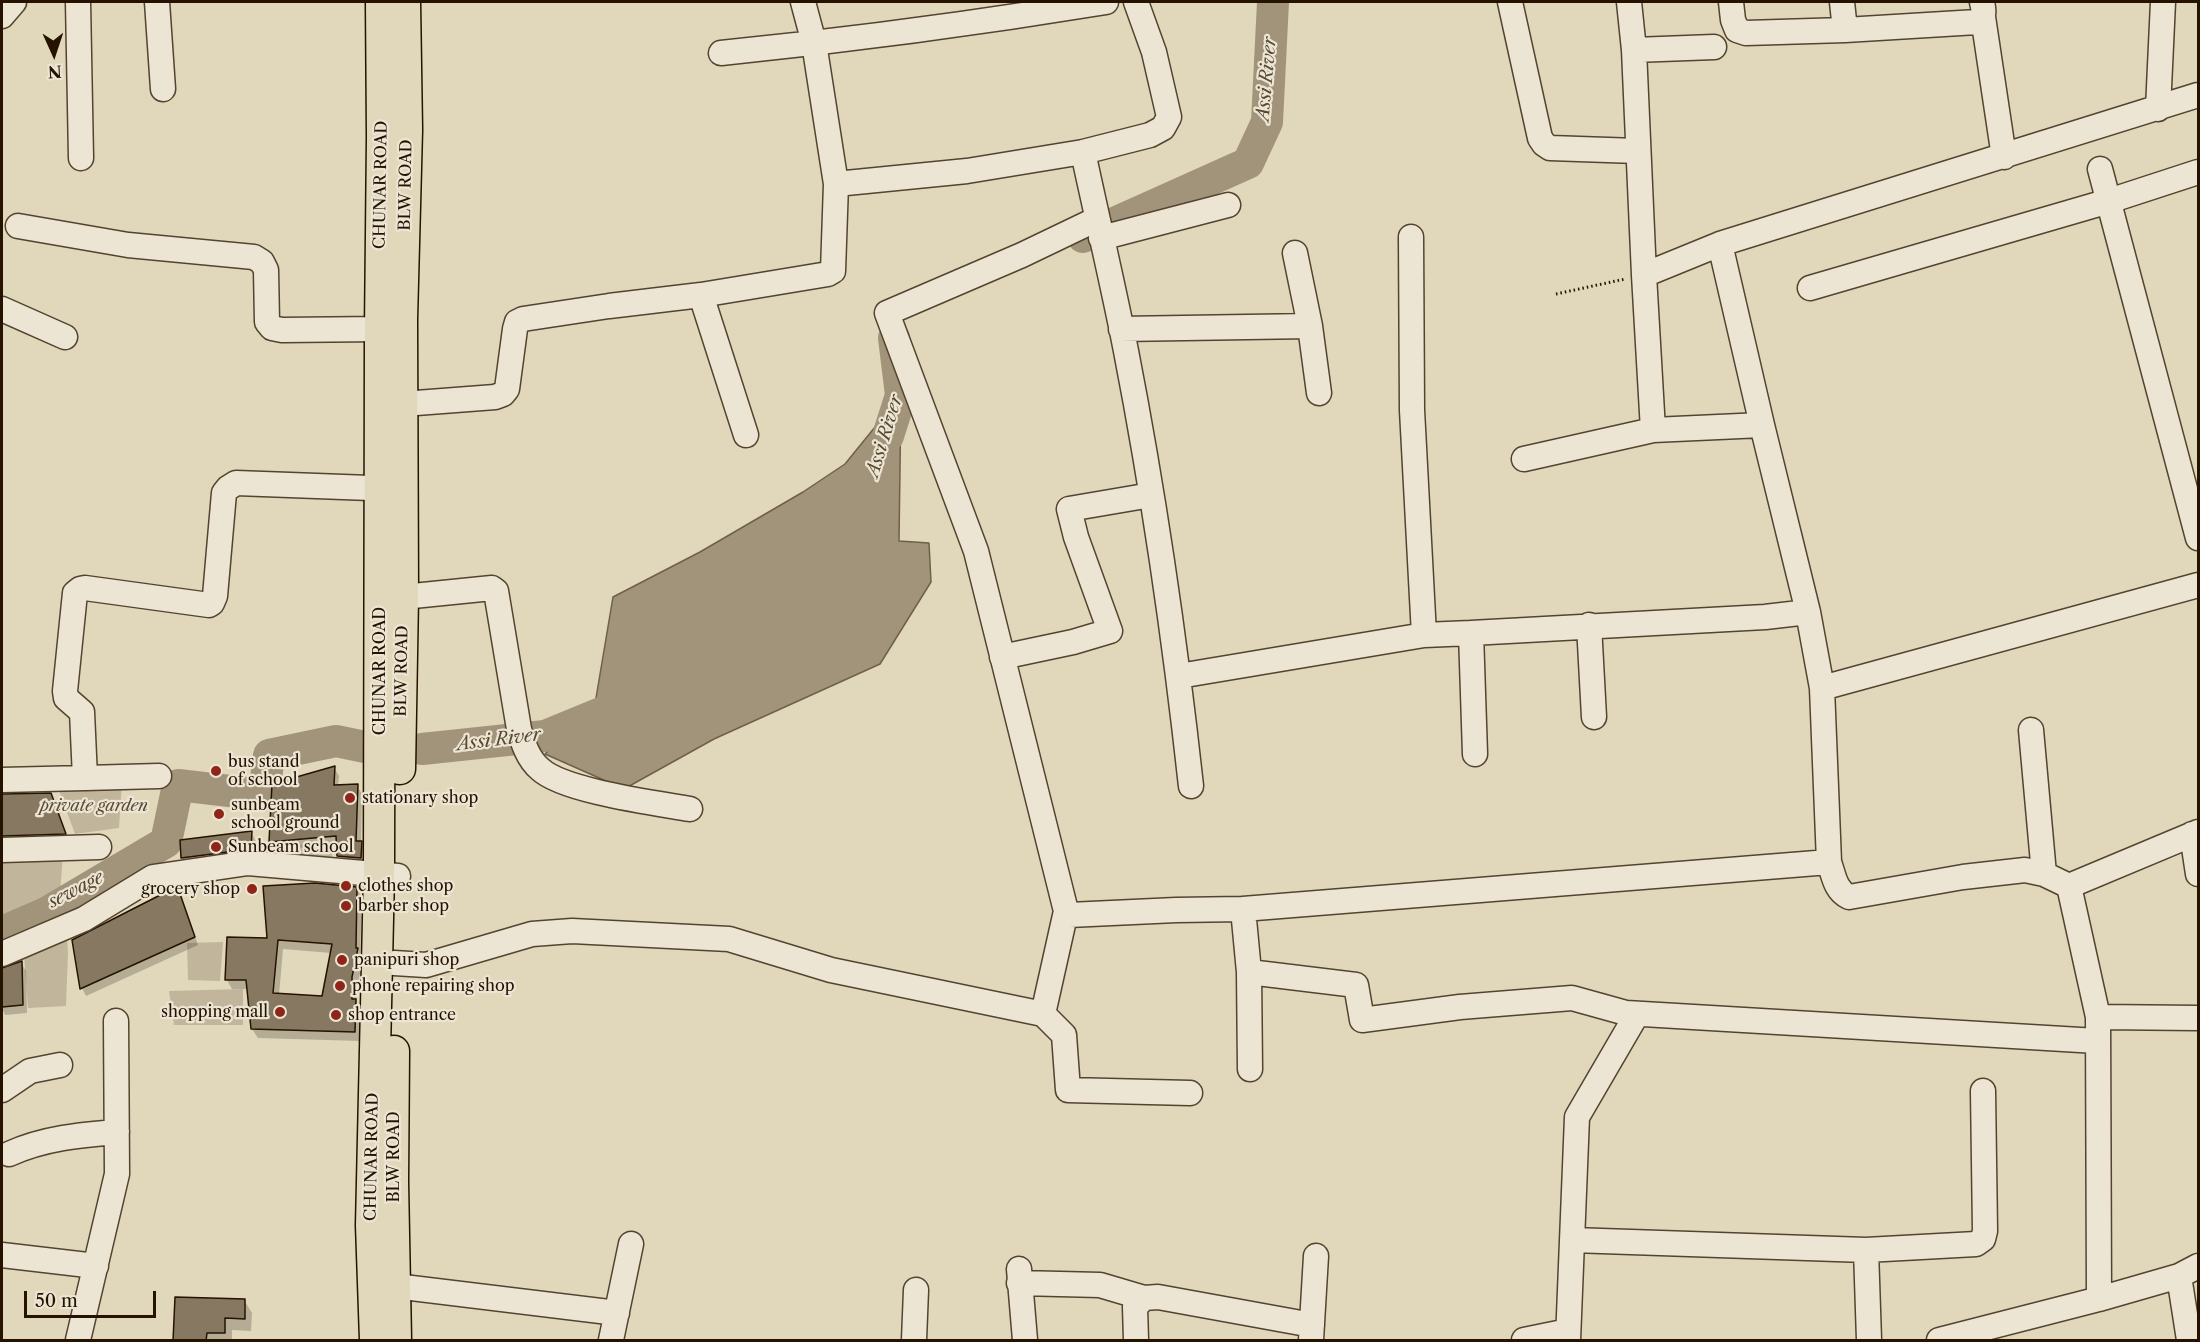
<!DOCTYPE html>
<html>
<head>
<meta charset="utf-8">
<style>
  body { margin:0 }
  #map { position:relative; width:2200px; height:1342px; overflow:hidden; background:#e1d7bb; font-family:"Libre Caslon Text",serif }
  canvas { display:block }
  .frame { position:absolute; inset:0; border:3px solid #251300; pointer-events:none }
  .north { position:absolute; left:24px; top:24px; width:60px; height:60px; -webkit-text-stroke:4px #ece5d3; paint-order:stroke; rotate:177deg; font-size:16px; font-weight:700; line-height:24px; text-align:center; color:#251300 }
  .north::after { content:''; display:block; margin:auto; width:21px; height:27px; background:#251300; clip-path:polygon(50% 0,100% 100%,50% 72%,0 100%) }
  .scale { position:absolute; left:24px; top:1291px; width:132px; height:27px; box-sizing:border-box; border:3px solid #251300; border-top:0; padding-left:8px; font-size:18px; line-height:21px; white-space:nowrap; color:#251300; -webkit-text-stroke:4px #ece5d3; paint-order:stroke }
</style>
</head>
<body>
<div id="map">
<canvas width="2200" height="1342"></canvas>
<div class="frame"></div>
<div class="north">N</div>
<div class="scale">50 m</div>
</div>
<script>
const context = document.querySelector('canvas').getContext('2d');
context.lineJoin = 'round';
function fillPath(path, color) { context.fillStyle = color; context.fill(path, 'evenodd'); }
function trace(path, color, width, dash) { context.strokeStyle = color; context.lineWidth = width; context.lineCap = dash ? 'butt' : 'round'; context.setLineDash(dash || []); context.stroke(path); }
function label(font, color, halo, rows, align = 'center') {
  context.font = font + ' "Libre Caslon Text",serif'; context.lineWidth = 4.5; context.setLineDash([]); context.textBaseline = 'middle'; context.strokeStyle = halo; context.fillStyle = color; for (const [text, x, y, turn = 0] of rows) {
    context.save(); context.translate(x, y); context.rotate((+turn || 0) * Math.PI / 180); context.textAlign = isNaN(turn) ? turn : align; if (halo) context.strokeText(text, 0, 0); context.fillText(text, 0, 0); context.restore();
  }
}
fillPath(new Path2D(`
  M122,780L119,828L75,834L56,782Z
  M332,843V863L275,860L273,846Z
  M63,854L60,893L2,926V858Z
  M67,938L68,952L66,1006L28,1008L24,955Z
  M223,942L220,981L188,980L187,943Z
  M243,989V1025H174L169,991Z`), '#c1b69b');
const water = new Path2D(`
  M901,395L899,541L929,543L931,582L880,664L714,739L624,789L545,754L595,704L613,597L700,552L803,492L845,464Z`);
fillPath(water, '#a1947b');
trace(water, '#6f604a', 1.5);
fillPath(new Path2D(`
  M334,768L339,776L338,786H357L362,794L361,842L365,850V866L343,864L338,856V844L275,850L270,842Z
  M50,795L69,842L2,845V796Z
  M251,833L259,846L258,862L190,871L182,858V841Z
  M357,888L362,898L360,955L363,959L357,988V1004L360,1010V1041L258,1038L252,1029L248,989H232L227,980L269,939ZM283,949L332,953L323,998L279,995Z
  M177,889L182,898L198,945L86,996L82,988L73,941Z
  M21,963L26,971L27,1013L5,1015L2,1008V969Z
  M244,1300L252,1313L251,1331L232,1330V1340H174Z`), '#0003');
trace(new Path2D(`
  M34,928L116,886`), '#6f604a', 5);
trace(new Path2D(`
  M1083,237L1248,163L1267,122L1273,2
  M888,436L901,395L894,338
  M422,749L545,736L618,706
  M2,932L46,913L166,842L178,785L264,795L269,755L336,741L370,748`), '#a1947b', 32);
const building = new Path2D(`
  M335,766L334,785L358,784L356,841H362L361,858L337,856L336,836L269,842L272,784Z
  M51,793L66,834L2,836V794Z
  M252,831L251,849L181,858L180,840Z
  M315,883L357,887L356,948H358L352,977V999H356L355,1032L251,1029L246,980H225L227,937L267,938L263,886ZM278,940L332,944L322,996L273,993Z
  M178,888L195,937L80,989L72,940L172,889Z
  M22,961L23,1005L2,1007V968Z
  M175,1297L245,1299V1319L225,1318V1333H207L206,1341H173Z`);
fillPath(building, '#877961');
trace(building, '#251300', 1.5);
const minor = new Path2D(`
  M78,2L81,158
  M157,2L163,89
  M1510,2L1540,138L1544,144L1550,148L1637,151
  M1629,2L1634,50L1644,275L1720,244L2198,95
  M1731,2L1733,20L1737,30L1746,33L1845,30
  M1842,2L1845,30L1977,22C1985,15 1984,11 1982,2
  M2,16L14,2
  M1983,17L2004,157
  M1634,50L1714,47
  M721,53C850,40 978,23 1106,2
  M2158,109L2163,2
  M1083,152C1097,218 1113,284 1126,351C1154,495 1175,640 1191,786
  M2100,169L2198,538
  M836,184L967,171L1083,152L1150,135L1163,128L1169,117L1154,52L1136,2
  M1097,219L1022,255L887,313L976,551L1066,911L1069,915L1176,910L1243,909L1829,862C1834,876 1835,890 1849,897L1963,877L2025,870L2044,874L2069,886
  M18,226L128,245L254,257L262,262L266,270L267,322L272,328L282,330L380,329L397,325
  M1411,237L1412,410L1424,635L1471,633
  M1101,238L1228,205
  M1720,244L1762,425L1808,612L1822,688L2198,585
  M1295,253L1310,326
  M1644,275L1653,430
  M1810,288L2109,201L2198,172
  M701,295L746,435
  M2,309L65,337
  M1121,329L1310,326L1319,393
  M403,404L495,397L503,394L507,389L515,329L517,322L523,319L609,306L701,295L828,274L833,271L836,184L814,43L803,2
  M1524,459L1653,430L1762,425
  M403,597L492,588L496,591L519,729C523,743 528,759 540,769C563,791 656,803 690,809
  M1589,625L1594,717
  M1002,657L1073,642L1110,631L1076,537L1069,509L1151,495
  M1179,676L1424,635
  M1822,688L1829,862
  M2031,730L2044,874
  M1475,754L1471,633L1765,617L1808,612
  M85,778L159,776
  M2,780L85,778L82,712L66,698L65,691L75,593L80,589L85,588L209,605L212,603L215,596L224,493L228,488L236,483L397,489
  M2192,834L2198,874
  M2,850L99,847
  M1243,909L1249,972L1250,1069
  M2,954L84,919L153,877L248,863L398,876
  M394,963L426,965L532,934L572,931L729,939L831,970L1043,1014L1066,911
  M1249,972L1356,985L1362,1020L1460,1007L1572,998L1626,1013L2097,1041
  M1043,1014L1064,1035L1068,1090L1190,1093
  M2098,1017L2198,1018
  M2,1090L30,1071L60,1065
  M9,1154C44,1138 80,1135 117,1132
  M1572,1240L1866,1250L1869,1340
  M1866,1250L1976,1244L1983,1239L1985,1231L1983,1091
  M2,1255L96,1266
  M1019,1269L1025,1340
  M2179,1276L2189,1340
  M1019,1283L1100,1285L1144,1298L1158,1297L1312,1325
  M395,1286L617,1313
  M2099,1299L2098,1017L2069,886L2198,832
  M78,1340L117,1174L116,1021
  M611,1340L631,1244
  M914,1340L916,1290
  M1136,1340L1135,1307L1144,1298
  M1311,1340L1316,1256
  M1524,1340L1568,1331
  M1568,1340L1577,1117L1637,1014
  M1939,1340L2099,1299L2179,1276L2198,1266`);
const major = new Path2D(`
  M400,769L403,597L402,319L407,130L405,2
  M394,1051L393,1182L396,1340
  M375,1340L371,1225L379,875L380,329L382,137L381,2`);
trace(minor, '#54442f', 27);
trace(major, '#251300', 33);
trace(new Path2D(`
  M1556,294L1625,279`), '#251300', 3, [1.5, 3]);
trace(minor, '#ece5d3', 24);
trace(major, '#e1d7bb', 30);
for (const [x, y, r, color] of [
  [216,771,6,"#8f2418"],
  [350,798,6,"#8f2418"],
  [219,814,6,"#8f2418"],
  [216,847,6,"#8f2418"],
  [346,886,6,"#8f2418"],
  [252,889,6,"#8f2418"],
  [346,906,6,"#8f2418"],
  [342,960,6,"#8f2418"],
  [340,986,6,"#8f2418"],
  [280,1012,6,"#8f2418"],
  [336,1015,6,"#8f2418"]
]) { const dot = new Path2D(); dot.arc(x, y, r, 0, 2 * Math.PI); context.fillStyle = color; context.fill(dot); trace(dot, '#ece5d3', 2); }
label('16px', '#251300', '#ece5d3', [
  ["CHUNAR ROAD",381,185,-89],
  ["BLW ROAD",406,185,-89],
  ["CHUNAR ROAD",380,671,-90],
  ["BLW ROAD",402,671,-89],
  ["CHUNAR ROAD",372,1157,-89],
  ["BLW ROAD",394,1157,-90]
]);
label('16px', '#251300', '#ece5d3', [
  ["bus stand",228,762],
  ["of school",228,780],
  ["stationary shop",362,798],
  ["sunbeam",231,805],
  ["school ground",231,823],
  ["Sunbeam school",228,847],
  ["clothes shop",358,886],
  ["grocery shop",240,889,"right"],
  ["barber shop",358,906],
  ["panipuri shop",354,960],
  ["phone repairing shop",352,986],
  ["shopping mall",268,1012,"right"],
  ["shop entrance",348,1015]
], 'left');
label('italic 16px', '#5c4c36', '#ece5d3', [
  ["private garden",94,806]
]);
label('italic 18px', '#574731', '#ece5d3', [
  ["Assi River",1267,79,-85],
  ["Assi River",885,436,-73],
  ["Assi River",499,740,-7],
  ["sewage",76,890,-27]
]);
</script>
</body>
</html>
